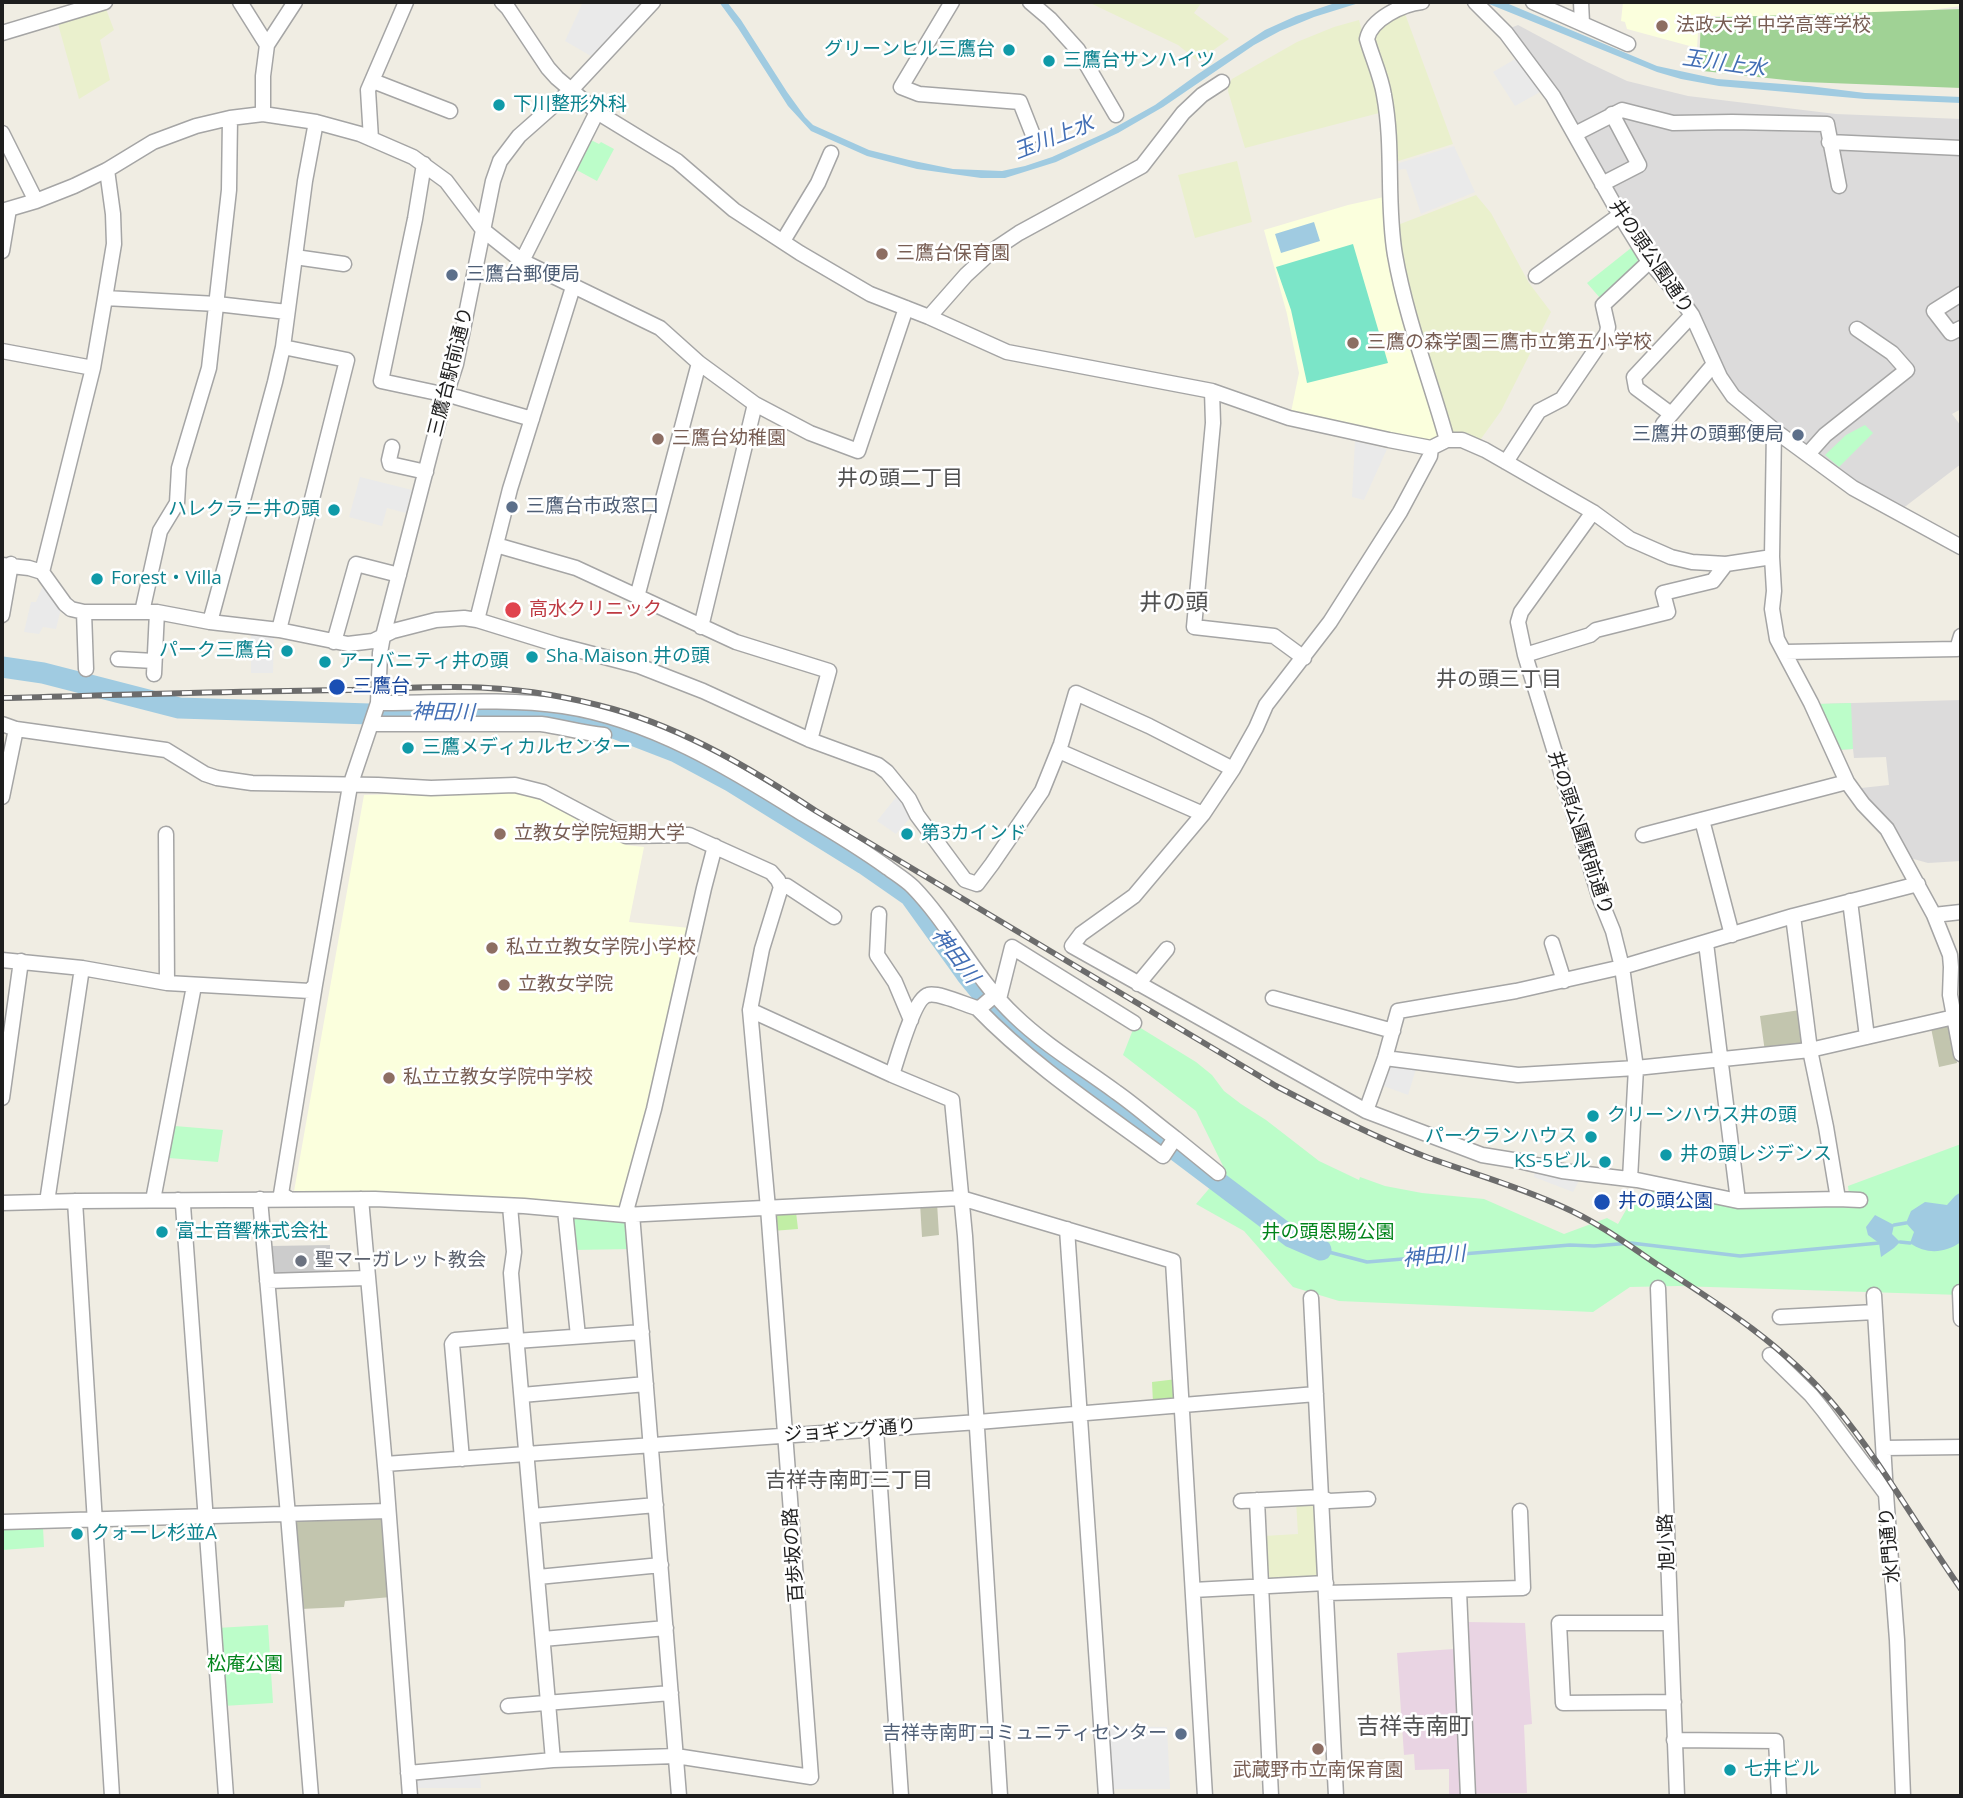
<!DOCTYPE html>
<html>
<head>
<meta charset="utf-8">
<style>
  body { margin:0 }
  #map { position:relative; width:1963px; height:1798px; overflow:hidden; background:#f0ede3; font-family:"Open Sans",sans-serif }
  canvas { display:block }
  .frame { position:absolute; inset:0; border:4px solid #1e1e1e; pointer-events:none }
</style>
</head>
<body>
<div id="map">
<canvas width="1963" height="1798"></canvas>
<div class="frame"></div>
</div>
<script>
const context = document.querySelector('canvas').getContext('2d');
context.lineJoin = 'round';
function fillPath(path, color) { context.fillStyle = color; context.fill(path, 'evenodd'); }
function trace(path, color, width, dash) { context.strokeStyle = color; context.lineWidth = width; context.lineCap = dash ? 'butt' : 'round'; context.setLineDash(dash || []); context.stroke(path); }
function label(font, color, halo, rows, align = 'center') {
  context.font = font + ' "Open Sans","Noto Sans JP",sans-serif'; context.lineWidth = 5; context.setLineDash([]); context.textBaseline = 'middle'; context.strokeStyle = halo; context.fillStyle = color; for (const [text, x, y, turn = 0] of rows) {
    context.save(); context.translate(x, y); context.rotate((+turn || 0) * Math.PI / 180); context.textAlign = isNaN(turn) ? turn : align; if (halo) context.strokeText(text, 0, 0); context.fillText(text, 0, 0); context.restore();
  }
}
fillPath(new Path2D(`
  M1518,25L1587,62L1627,81L1688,96L1836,114L1961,119V409L1952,414L1961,426V464L1902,509L1805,449L1730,387L1508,29Z
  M1961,700V861L1928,863L1910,858L1897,833L1870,802L1861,788L1889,785L1886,757L1854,758L1853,749L1837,750L1817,704Z`), '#dcdbdb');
fillPath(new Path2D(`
  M1467,1622L1525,1623L1532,1724L1524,1725L1527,1793L1449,1794V1769L1415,1770L1414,1754L1404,1755L1397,1653L1468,1648Z`), '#e9d4e3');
fillPath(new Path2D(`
  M1623,2H1961V6L1931,10L1804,16H1699L1697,48L1627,29L1625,22L1621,21Z
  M1384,197L1441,437L1426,441L1291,412L1299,373L1287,314L1264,230L1348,205Z
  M519,791L594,823L626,845L644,847L629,922L690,928L645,1127L622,1209L293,1197L364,795Z`), '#fbffdd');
fillPath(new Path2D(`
  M330,1245V1275H272L271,1246Z`), '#ccc');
fillPath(new Path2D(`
  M1800,1010L1805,1047L1765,1052L1760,1016Z
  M1950,1025L1957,1063L1939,1067L1931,1028Z
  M920,1203H937L939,1235L922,1237Z
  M384,1515L391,1597L345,1601L344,1607L301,1609L292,1518Z`), '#c2c5ae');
fillPath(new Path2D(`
  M1088,2H1202L1194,13L1229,39L1198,61L1178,45Z
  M106,9L114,30L100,40L110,80L79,99L58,24Z
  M1404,11L1453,144L1392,163L1371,35Z
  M1359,20L1383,112L1245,148L1228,91V85L1232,79L1297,42L1334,27Z
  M1237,161L1252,222L1195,238L1178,175Z
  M1476,195L1491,213L1529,283L1551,312L1501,411L1478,443L1454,434L1447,427L1398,257L1395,226Z
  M1311,1500L1316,1506L1321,1571L1318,1578L1272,1579L1266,1574L1263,1536L1298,1534L1296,1501Z`), '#eaf0cd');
fillPath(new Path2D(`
  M796,1212L798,1229L772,1231L774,1213Z
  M1177,1379L1176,1401L1153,1403L1152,1382Z`), '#c1eea5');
fillPath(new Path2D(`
  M1961,9V88L1804,82L1703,71L1699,67L1701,18Z`), '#a0d295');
fillPath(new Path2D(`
  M589,139L599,144L601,142L614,149L597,181L573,168Z
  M1631,248L1638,259L1637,264L1600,298L1587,283Z
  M1865,425L1873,433L1839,467L1825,455L1846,435Z
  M1851,703L1853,749L1837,750L1817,704Z
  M1134,1027H1139L1196,1062L1212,1075L1224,1091L1241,1104L1266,1120L1319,1161L1359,1180L1360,1177L1385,1186L1422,1193L1484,1199L1564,1234L1607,1218L1618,1224L1630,1203L1653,1191L1733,1206L1850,1202L1848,1186L1961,1144V1295L1678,1286L1630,1287L1593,1312L1339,1301L1293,1287L1244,1231L1196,1204L1225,1170L1196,1111L1123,1055Z
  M175,1126L223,1130L218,1162L169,1158Z
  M568,1214L627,1217L632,1249L572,1250Z
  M43,1527L44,1547L2,1550V1529Z
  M268,1625L273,1703L223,1706L217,1628Z`), '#bcfdc9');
fillPath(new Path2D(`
  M1353,244L1388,363L1307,383L1291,310L1276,267Z`), '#7be5c8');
fillPath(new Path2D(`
  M583,2H636L641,4L591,56L565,41Z
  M1517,58L1540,92L1515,106L1493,72Z
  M1454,146L1475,192L1421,214L1406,169L1396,170V164Z
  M1355,441L1387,449L1364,500L1352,497Z
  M360,477L412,490L406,513L387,508L382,526L349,517Z
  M44,583L62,605L56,629L43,627L39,634L24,632L31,602H36Z
  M251,634H274L273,673H251Z
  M897,796L911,817L896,834L877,821Z
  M1389,1064L1416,1069L1408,1095L1381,1085Z
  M1535,1170L1580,1179L1573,1192L1534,1177Z
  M1104,1726L1167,1727L1170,1789H1109Z
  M480,1773L481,1788H416L415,1777Z`), '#eaeaea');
fillPath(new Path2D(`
  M719,2H727L741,20L787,92L805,117L813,125L869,150L909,160L953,169L1002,171L1025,166L1052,157L1105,133L1155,105L1198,74L1265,30L1296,16L1338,2H1362L1314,17L1280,31L1254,45L1163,107L1118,133L1056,162L1005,178H981L917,169L867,156L811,131L788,106L738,28Z
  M1484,2H1504L1657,66L1717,79L1809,86L1865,93L1961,97V103L1865,99L1719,86L1681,79L1657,72Z
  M1314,222L1320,241L1281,253L1275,234Z
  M1961,1192V1242C1945,1253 1927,1255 1910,1243L1914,1232L1906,1223L1911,1211L1925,1202L1947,1205L1955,1196Z
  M1875,1215L1894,1225L1892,1234L1900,1242L1894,1248L1881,1257L1879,1243L1868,1235L1866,1227Z`), '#a0cbe1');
trace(new Path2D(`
  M1894,1225L1906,1223
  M1900,1242L1910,1243
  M1321,1250L1367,1262L1570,1245L1594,1246L1631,1243L1740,1256L1879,1243`), '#a0cbe1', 3.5);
trace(new Path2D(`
  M2,667L43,673L179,708L370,714L478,711L551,716L606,725L676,752L732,782L864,864L910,896L966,974L997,1012L1019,1032L1291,1237L1321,1250`), '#a0cbe1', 21);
const minor = new Path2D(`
  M240,2L267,45L263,76V114
  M502,2L508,8L548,68L557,78L597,112L677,161L734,210L800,253L870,294L929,317L1007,352L1212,391L1289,418L1389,440L1431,448L1447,440H1462L1485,450L1593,512L1630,539L1671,557L1692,562L1726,564L1772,557
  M952,2L901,87L919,94L1020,102L1033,135
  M1030,2L1050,19L1078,50L1116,115
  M1422,2C1403,4 1371,19 1367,39C1372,57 1381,76 1384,95C1394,148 1386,202 1395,255C1406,318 1430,379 1447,440
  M1475,2L1506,33L1553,96L1620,215L1646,257L1677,294L1692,315L1720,377L1733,396L1774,430L1853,488L1961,547
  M1533,2L1628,44
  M1581,2L1582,23
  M2,33L105,2
  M267,45L295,2
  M373,81L450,111
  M2,133L36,201
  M1575,134L1622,110L1673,123L1732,122L1827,124L1839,186
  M371,139L368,90L406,2
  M1829,142L1961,148
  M424,164L415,219L381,381L456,397L532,419
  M1602,184L1639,165L1612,114
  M2,211L36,201L74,186L107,170L153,142L196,126L230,118L263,114L316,122L360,134L413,157L446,181L483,230L522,261L660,328L699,363L755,404L810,433L858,451L906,308
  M783,241L818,183L831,153
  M2,251L9,209
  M295,257L344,264
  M522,261L597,112
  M1536,276L1620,215
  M1961,294L1934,311L1951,333L1961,328
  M105,298L217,304L287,312
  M929,317L966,275L992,251L1019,233L1142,166L1183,113L1202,95L1222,82
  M2,351L93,368
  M1212,391L1213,423L1194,627L1274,636L1304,658
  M1671,414L1636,388L1634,377L1692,315
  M1663,424L1714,364
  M1774,430L1772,557L1774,591L1772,609L1777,639L1811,703L1847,782L1863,804L1887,829L1934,915L1950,955L1951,967L1950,995L1961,1054
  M392,447L389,460L390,464L426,472
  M1431,448L1430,456L1400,512L1330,622L1266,705L1256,728L1233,769L1203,814L1134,896L1081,934L1072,946L1366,1111L1482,1155L1519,1161L1562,1171L1637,1180L1738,1201L1838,1199L1860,1200
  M1808,454L1825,435L1907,370L1892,353L1857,329
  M1506,462L1539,411L1562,399L1607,333L1608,327L1603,305L1650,261
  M1593,512L1521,612L1518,622L1525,655L1600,899L1613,931L1622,967L1636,1068L1630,1179
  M496,545L576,568L736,642L829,671L810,740
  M2,565L29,568L42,572L65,604L71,609L84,612H157L210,622L279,630L348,644L373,641L393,631L436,620L464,618L477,620L558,645L639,666L703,691L810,740L878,765L887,772L909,799L917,815L965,880L977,884L992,864L1042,791L1061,744L1076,693L1149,726L1233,769
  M42,572L93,368L105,298L114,244L113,214L107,170
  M637,597L699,363
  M84,612L86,669
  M142,612L160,531L177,503L179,468L209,368L229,190L230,118
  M2,615L11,564
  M477,620L510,489L573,287
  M210,622L275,382L283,347L305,181L316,122
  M701,627L755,404
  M279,630L347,360L283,347
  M334,642L356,564L399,575
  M1785,652L1957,649L1961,636
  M1525,655L1590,635L1596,630L1668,612L1663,593L1713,581L1726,564
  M118,659L154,661
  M154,674L157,612
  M378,703C437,703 505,698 563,706C650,719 730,768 803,814C832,831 860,848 888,868C896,874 906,880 913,887C951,926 975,979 1015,1016C1045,1045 1082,1067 1116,1092C1136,1106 1155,1123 1175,1138
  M2,724L16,729L166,750L205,774L217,778L252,783L378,785L431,788L515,785L543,792L626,836L689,835L771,872L778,880L781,887L762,949L750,1010L892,1075L952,1100L965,1236L1000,1796
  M371,724H541C563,727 582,733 604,735
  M1059,751L1203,814
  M2,797L16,729
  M1702,820L1732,935
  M166,834L167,983
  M1643,835L1847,782
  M781,887L787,886L834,917
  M1850,901L1867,1037
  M879,914L877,955L895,982L911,1020
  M1934,915L1961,912
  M1793,916L1810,1050L1826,1127L1838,1199
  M1552,943L1564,981
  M1706,943L1738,1201
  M2,960L82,968L167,983L310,991L315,985
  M1138,984L1167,949
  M1273,998L1393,1031
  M999,999L1012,947L1134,1023
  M977,1008C1032,1065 1099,1109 1163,1156L1175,1138L1218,1173
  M1385,1058L1518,1075L1636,1068L1810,1050L1954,1017
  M892,1075C897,1060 914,998 928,995C938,992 966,1005 977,1008L981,1007L996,994
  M2,1098L21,961
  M1366,1111L1385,1058L1398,1011L1516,991L1622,967L1793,916L1918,884
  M260,1199L288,1515L311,1796
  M289,1199L281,1194L315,985L350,786L378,703L380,653L383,636L443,404L456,364L493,181L500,161L519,136L571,90L653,2
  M361,1199L386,1477L410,1796
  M153,1200L194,986
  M178,1200L183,1205L226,1796
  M75,1201L112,1796
  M47,1202L82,968
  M2,1203L78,1201L375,1199L524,1206L625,1215L961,1198L1173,1261L1205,1796
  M510,1206L514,1252L511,1273L516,1335L553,1760
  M565,1210L578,1336
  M632,1214L679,1796
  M625,1215L654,1109L704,888L715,846
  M1067,1229L1106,1796
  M267,1281L368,1278
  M1658,1288L1677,1796
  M1960,1292L1961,1319
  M1874,1295L1886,1494L1897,1640L1903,1796
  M1311,1298L1336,1796
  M1780,1317L1875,1312
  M516,1341L642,1332
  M1770,1355L1811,1395L1824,1411L1886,1494
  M522,1395L646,1384
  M876,1429L901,1796
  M1884,1448L1961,1447
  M462,1459L452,1344L455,1340L516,1335
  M385,1464L978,1422L1316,1394
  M1257,1500L1271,1796
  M1241,1501L1321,1497L1329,1501L1368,1499
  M532,1516L656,1505
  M2,1522L388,1511
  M538,1577L661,1565
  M1193,1590L1326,1583
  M1459,1591L1468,1796
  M1326,1593L1523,1588L1520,1511
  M1670,1623H1559L1563,1703L1674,1702
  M543,1639L666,1628
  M508,1706L671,1693
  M1674,1740L1776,1741L1779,1796
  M408,1773L553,1760L676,1756L811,1777L768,1208L750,1010`);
trace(minor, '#a5a5a5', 17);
trace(minor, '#fff', 14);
const rail = new Path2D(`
  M2,698C118,695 234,691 351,690C397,689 443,685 488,688C530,690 573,698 613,709C687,730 753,770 816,811L1276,1086C1326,1112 1376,1138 1429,1158C1474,1174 1520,1187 1563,1207C1597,1222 1627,1244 1658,1265C1722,1306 1786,1347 1835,1406C1882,1463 1918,1528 1961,1589`);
trace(rail, '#6c6c6c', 6);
trace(rail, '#fff', 3.5, [10]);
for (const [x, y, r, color] of [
  [1662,26,7,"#8d6e63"],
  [1009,50,7,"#0f9aa8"],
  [1049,61,7,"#0f9aa8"],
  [499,105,7,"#0f9aa8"],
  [882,254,7,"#8d6e63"],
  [452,275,7,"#5c6f8a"],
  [1353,343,7,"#8d6e63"],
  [1798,435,7,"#5c6f8a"],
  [658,439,7,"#8d6e63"],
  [512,507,7,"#5c6f8a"],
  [334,510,7,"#0f9aa8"],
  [97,579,7,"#0f9aa8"],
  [513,610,9,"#e0444e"],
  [287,651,7,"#0f9aa8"],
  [532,657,7,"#0f9aa8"],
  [325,662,7,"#0f9aa8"],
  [337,687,9,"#1a4fb4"],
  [408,748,7,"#0f9aa8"],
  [500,834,7,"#8d6e63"],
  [907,834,7,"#0f9aa8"],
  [492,948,7,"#8d6e63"],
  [504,985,7,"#8d6e63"],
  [389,1078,7,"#8d6e63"],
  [1593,1116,7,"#0f9aa8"],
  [1591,1137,7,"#0f9aa8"],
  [1666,1155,7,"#0f9aa8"],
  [1605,1162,7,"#0f9aa8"],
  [1602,1202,9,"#1a4fb4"],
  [162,1232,7,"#0f9aa8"],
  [301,1261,7,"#6b7280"],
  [77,1534,7,"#0f9aa8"],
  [1181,1734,7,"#5c6f8a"],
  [1318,1749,7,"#8d6e63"],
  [1730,1770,7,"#0f9aa8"]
]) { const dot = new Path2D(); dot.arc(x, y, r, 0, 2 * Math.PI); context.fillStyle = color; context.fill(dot); trace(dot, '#fff', 2.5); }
label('19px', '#785e54', '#fff', [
  ["法政大学 中学高等学校",1676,26],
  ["三鷹台保育園",896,254],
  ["三鷹の森学園三鷹市立第五小学校",1367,343],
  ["三鷹台幼稚園",672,439],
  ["立教女学院短期大学",514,834],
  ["私立立教女学院小学校",506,948],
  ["立教女学院",518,985],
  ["私立立教女学院中学校",403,1078],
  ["武蔵野市立南保育園",1318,1771,"center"]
], 'left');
label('19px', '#0d838f', '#fff', [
  ["グリーンヒル三鷹台",995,50,"right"],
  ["三鷹台サンハイツ",1063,61],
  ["下川整形外科",513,105],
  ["ハレクラニ井の頭",320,510,"right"],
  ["Forest・Villa",111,579],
  ["パーク三鷹台",273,651,"right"],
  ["Sha Maison 井の頭",546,657],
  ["アーバニティ井の頭",339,662],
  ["三鷹メディカルセンター",422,748],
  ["第3カインド",921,834],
  ["クリーンハウス井の頭",1607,1116],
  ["パークランハウス",1577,1137,"right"],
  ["井の頭レジデンス",1680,1155],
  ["KS-5ビル",1591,1162,"right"],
  ["富士音響株式会社",176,1232],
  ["クォーレ杉並A",91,1534],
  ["七井ビル",1744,1770]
], 'left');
label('19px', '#1e1e1e', '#fff', [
  ["井の頭公園通り",1651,257,56],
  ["三鷹台駅前通り",451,372,-76],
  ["井の頭公園駅前通り",1580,833,72],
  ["ジョギング通り",850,1431,-4],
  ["旭小路",1667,1542,-92],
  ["水門通り",1890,1545,-95],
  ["百歩坂の路",794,1555,-94]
]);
label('19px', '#4e5e75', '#fff', [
  ["三鷹台郵便局",466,275],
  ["三鷹井の頭郵便局",1784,435,"right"],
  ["三鷹台市政窓口",526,507],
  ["吉祥寺南町コミュニティセンター",1167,1734,"right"]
], 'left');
label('19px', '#be3a42', '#fff', [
  ["高水クリニック",529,610]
], 'left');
label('19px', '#164399', '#fff', [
  ["三鷹台",353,687],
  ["井の頭公園",1618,1202]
], 'left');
label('19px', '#03851c', '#fff', [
  ["井の頭恩賜公園",1328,1233],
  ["松庵公園",245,1665]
]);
label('19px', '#5b616d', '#fff', [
  ["聖マーガレット教会",315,1261]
], 'left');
label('italic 21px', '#436fb5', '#fff', [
  ["玉川上水",1724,64,8],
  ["玉川上水",1054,138,-21],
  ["神田川",443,713,1],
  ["神田川",955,956,53],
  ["神田川",1434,1257,-5]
]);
label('21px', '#515151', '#fff', [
  ["井の頭二丁目",900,479],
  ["井の頭三丁目",1499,680],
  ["吉祥寺南町三丁目",849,1481]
]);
label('23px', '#515151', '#fff', [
  ["井の頭",1174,603],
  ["吉祥寺南町",1414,1727]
]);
</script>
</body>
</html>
